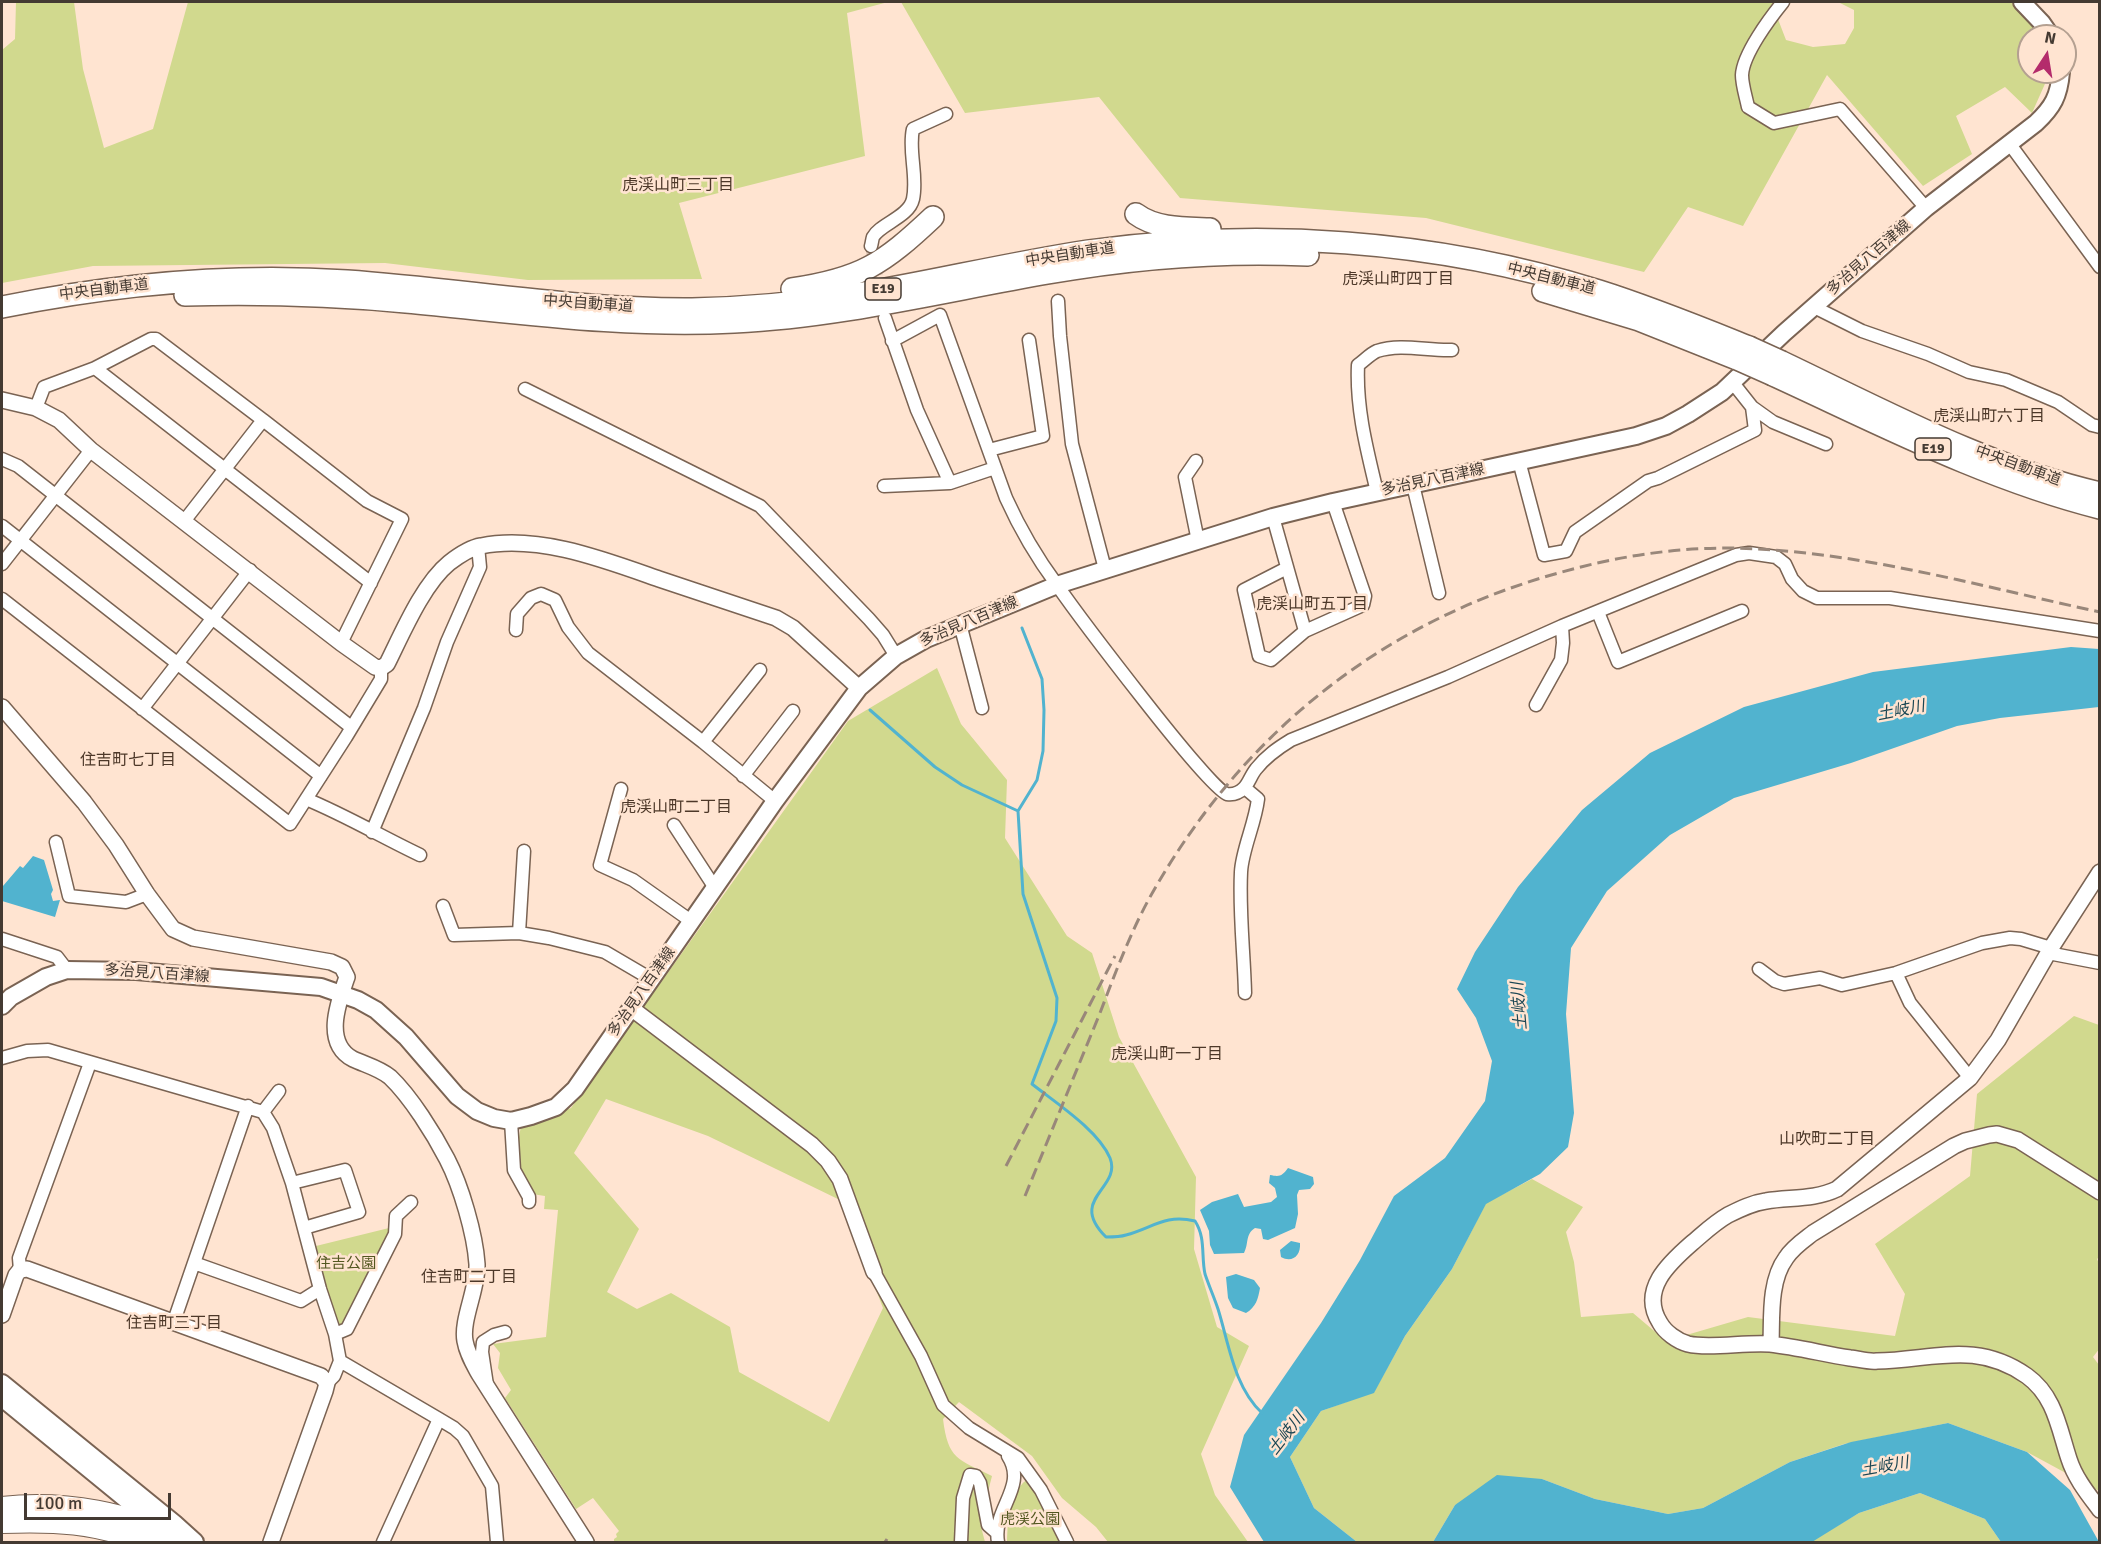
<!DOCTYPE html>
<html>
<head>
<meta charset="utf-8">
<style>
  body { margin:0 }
  #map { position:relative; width:2101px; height:1544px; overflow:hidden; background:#ffe4d1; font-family:Signika,sans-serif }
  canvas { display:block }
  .frame { position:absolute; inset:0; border:3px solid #443a32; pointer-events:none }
  .north { position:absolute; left:2017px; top:24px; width:60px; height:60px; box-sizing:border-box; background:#ffe4d1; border:2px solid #b4a091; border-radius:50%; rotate:12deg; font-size:16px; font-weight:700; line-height:24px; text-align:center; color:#443a32 }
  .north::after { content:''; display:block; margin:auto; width:21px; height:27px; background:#b42c6c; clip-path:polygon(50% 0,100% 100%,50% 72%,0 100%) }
  .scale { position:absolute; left:24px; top:1493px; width:147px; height:27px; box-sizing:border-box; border:3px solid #443a32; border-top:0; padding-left:8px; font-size:18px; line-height:21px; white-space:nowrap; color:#443a32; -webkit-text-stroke:4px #ffe4d1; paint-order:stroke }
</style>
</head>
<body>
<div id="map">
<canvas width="2101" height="1544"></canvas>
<div class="frame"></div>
<div class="north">N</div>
<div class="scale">100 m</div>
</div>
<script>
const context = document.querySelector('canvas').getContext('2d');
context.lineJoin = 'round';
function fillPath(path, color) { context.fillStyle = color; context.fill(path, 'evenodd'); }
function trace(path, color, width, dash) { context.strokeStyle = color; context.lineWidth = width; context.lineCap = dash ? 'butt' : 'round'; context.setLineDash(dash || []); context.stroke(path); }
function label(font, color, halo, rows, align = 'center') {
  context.font = font + ' Signika,"Noto Sans JP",sans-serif'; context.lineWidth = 5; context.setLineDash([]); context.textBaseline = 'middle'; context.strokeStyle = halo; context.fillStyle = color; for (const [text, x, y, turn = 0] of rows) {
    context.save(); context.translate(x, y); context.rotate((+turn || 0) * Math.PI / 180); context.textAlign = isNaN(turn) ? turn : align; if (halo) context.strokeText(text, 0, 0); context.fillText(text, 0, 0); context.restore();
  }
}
fillPath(new Path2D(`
  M16,2H74L83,69L104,148L153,129L188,2H888L847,13L865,156L679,203L702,279L528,280L385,263L93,266L2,283V50L15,39Z
  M901,2H1787L1776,14L1786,40L1813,47L1845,44L1854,28V10L1838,2H2011L2035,25L2038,36H2029V72H2047L2048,77L2032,113L2005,87L1956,116L1972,154L1923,186L1827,75L1743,226L1688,207L1644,272L1426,218L1180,198L1099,97L965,113Z
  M937,668L961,724L1007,780L1005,838L1067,936L1092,953L1119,1037L1196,1177L1194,1249L1217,1327L1249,1346L1201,1454L1215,1495L1248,1542H1108L1096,1527L1062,1498L1032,1456L959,1402L943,1419C948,1460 958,1459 992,1476L980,1523L985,1542H614V1539L617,1537L616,1534L619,1531L593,1498L576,1509L505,1398L511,1390L498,1368L500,1353L493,1344L546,1337L558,1210L544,1209L545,1196L532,1194L517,1168V1148L521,1126L571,1108L848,721ZM606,1099L708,1136L842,1201L883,1308L829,1422L739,1372L730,1327L671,1293L637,1309L607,1292L639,1229L574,1153Z
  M2074,1016L2099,1025L2100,1256L2097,1259L2100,1266V1348L2093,1357L2099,1365V1491L2027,1452L1948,1423L1844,1444L1790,1462L1703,1508L1668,1514L1595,1499L1542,1479L1455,1505L1433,1542H1357L1314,1508L1290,1457L1321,1411L1374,1392L1405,1336L1452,1269L1486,1203L1532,1179L1583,1207L1566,1232L1574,1262L1581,1317L1633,1313L1666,1341L1748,1317L1895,1336L1905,1294L1875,1244L1970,1176L1977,1094Z
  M389,1228L390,1234L343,1326L336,1324L316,1246Z
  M1031,1477L1064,1542H1007C1008,1520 1008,1490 1031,1477Z
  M1920,1493L1985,1519L2001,1542H1810L1859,1513Z`), '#d1d98e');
fillPath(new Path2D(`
  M2071,647L2099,649V707L2000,718L1957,726L1851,763L1734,798L1670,835L1607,891L1571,948L1566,1014L1574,1113L1568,1147L1540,1174L1486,1204L1452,1269L1405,1336L1374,1393L1321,1411L1290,1457L1314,1508L1357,1542H1264L1230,1487L1244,1435L1321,1323L1360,1260L1394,1196L1445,1158L1485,1101L1492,1061L1476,1018L1457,989L1475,952L1518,887L1582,810L1650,753L1744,707L1873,672Z
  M33,856L44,860L53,890L51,894L53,901L60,900L55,917L2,901V886H3L20,866L23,868Z
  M1288,1168L1313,1177L1314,1184L1310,1189L1299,1190L1297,1195L1298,1214L1295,1228L1268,1240L1263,1239L1261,1229L1255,1228C1245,1234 1249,1244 1244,1253L1214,1254L1210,1245L1209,1231L1200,1210L1212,1202L1238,1194L1244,1207L1271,1202L1277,1197L1275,1188L1269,1183L1270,1175C1280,1177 1282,1176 1288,1168Z
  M1291,1241L1300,1243C1301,1256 1292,1263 1281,1257L1280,1250Z
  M1236,1274L1254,1280L1260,1288C1258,1299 1256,1307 1246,1313L1233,1308L1228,1298L1226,1277Z
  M1948,1423L2027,1452L2070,1490L2099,1542H2001L1985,1519L1920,1493L1859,1513L1812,1542H1433L1455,1505L1497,1475L1542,1479L1595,1499L1668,1514L1703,1508L1790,1462L1851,1442Z`), '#51b3cf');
trace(new Path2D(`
  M1022,628L1042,679L1044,710L1043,751L1037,780L1018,811L1023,894L1057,998L1056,1021L1032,1084C1056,1103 1098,1130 1110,1158C1122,1189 1067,1198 1106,1237C1113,1237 1120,1237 1126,1235C1153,1228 1164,1214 1195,1221C1206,1238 1201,1256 1205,1274C1209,1286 1214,1297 1218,1309C1229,1344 1234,1387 1262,1413
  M870,710L935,767L962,785L1018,811`), '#51b3cf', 3);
trace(new Path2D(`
  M871,246L881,295`), '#dac2b1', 12, [12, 6]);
const minor = new Path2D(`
  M1783,2C1770,18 1743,54 1742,75C1742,85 1746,97 1748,107L1774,123L1840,109L1926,208
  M2009,143L2100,267
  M871,246C872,243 872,240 873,237C880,224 909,217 913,199C918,176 908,151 913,129L946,114
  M1058,301L1060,336L1072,444L1105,569
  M1814,307L1862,331L1928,354L1969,372L2006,380L2058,402L2092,425L2100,427
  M885,318L917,410L950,483
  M892,341L940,315L1006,498C1020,529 1037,558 1057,585C1075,611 1210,791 1227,794C1234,795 1239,793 1244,788C1249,783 1251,775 1256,769C1266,756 1278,748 1291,740L1448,677L1562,626L1736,555L1749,553L1776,557L1785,564L1792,579L1803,591L1817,598H1890L2100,631
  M95,368L151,339H156L263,420
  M525,389L760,506L869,619L883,635L896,656
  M1752,407L1773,422L1826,444
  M36,408L44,387L95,368L371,583
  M989,450L1043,436L1029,340
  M2,459L18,466L351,727
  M1196,461L1185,477L1198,541
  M1519,461L1544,555L1566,551L1575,532L1648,481L1658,478L1755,430L1752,407L1733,383
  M1413,485L1439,593
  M884,486L950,483L995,468
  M1377,492C1367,450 1356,409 1358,365C1364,361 1370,354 1377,351C1401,343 1427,351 1452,350
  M1273,517L1305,631
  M185,520L263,420L367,501L402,519L341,643
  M2,526L321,776
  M2,564L91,450
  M1287,568L1244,590L1259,656L1271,660L1305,631L1363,605L1365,596L1333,502
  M2,599L290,824L346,737L381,679V668
  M1598,612L1618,662L1742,611
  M960,624L982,708
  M516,630L517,614L531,598L541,594L555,600L568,627L588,653L703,742L775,801
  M1536,705L1561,660L1563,643L1562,626
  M142,709L250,570
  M703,742L760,670
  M743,776L793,711
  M1245,788L1258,799C1255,824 1242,850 1241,872C1239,912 1244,953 1245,993
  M621,789L600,865L633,880L691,921
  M306,799C345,815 382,837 420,855
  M674,825L715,888
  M372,832L424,708L447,642L480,567L478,546
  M56,842L69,896L126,902L147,894
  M443,906L454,935L519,933L549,938L605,952L651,979
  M519,933L524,851
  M2,939L57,957L67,970
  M2048,953L2100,963
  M1759,969L1775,981L1784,984L1820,978L1842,985L1896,973L1982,943L2010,938L2021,939L2051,948
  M1896,973L1910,1003L1970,1078
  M2,1058L27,1051L48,1050L263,1112L273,1128L292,1183L320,1289L335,1334L340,1361L334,1376L327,1383
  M263,1112L279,1091
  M511,1121L514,1170L529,1197V1202
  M292,1183L345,1170L359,1212L304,1228
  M194,1263L301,1301L320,1289
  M20,1270L19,1258L90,1063
  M874,1272L921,1356L943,1405L969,1428L1018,1458L1041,1490L1067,1542
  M174,1321L248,1106
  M335,1334L347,1329L395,1234L396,1216L411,1202
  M340,1361L439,1419L454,1428L463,1436L492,1486L497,1542
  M487,1385L482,1352L483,1342L494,1335L505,1332
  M383,1542L439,1419
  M961,1542L963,1498L970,1475L976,1476L980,1483L988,1525L996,1532
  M998,1542C992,1509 1028,1487 1008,1456`);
const tertiary = new Path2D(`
  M2,400L36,408L59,420L91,450L341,643L375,667L381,668L387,664C402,634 423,584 449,563C458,556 469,548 481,546C538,534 605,560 659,579C698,592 737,605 776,618L793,628L859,688
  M2,707L84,802L116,845L147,894L173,929L193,938L331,962L342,967L347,977C338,1003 323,1043 353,1059C366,1065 379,1068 390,1077C411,1097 434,1134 447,1159C461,1186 475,1234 477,1264C478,1288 461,1320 465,1341C467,1353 473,1363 479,1374L586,1542
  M2100,872L2051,948L1998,1040L1970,1078L1837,1189C1814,1200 1790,1197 1766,1201C1752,1203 1740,1209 1728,1215C1714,1223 1704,1233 1692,1243C1669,1263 1639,1290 1660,1323C1665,1332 1677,1341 1688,1344C1709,1349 1746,1342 1770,1344C1797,1347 1824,1354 1850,1358C1859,1359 1868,1362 1877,1361C1933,1360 1976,1340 2027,1376C2055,1396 2059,1429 2069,1459C2075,1478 2088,1494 2100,1510
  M631,1008L812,1145L828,1161L840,1179L874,1272
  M2,1315L16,1275L20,1270L27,1269L321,1376L327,1383L325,1391L271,1542
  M1771,1344C1772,1317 1769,1281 1786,1258C1793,1247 1804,1240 1813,1233L1954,1146L1965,1141L1989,1135L1997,1134L2018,1140L2100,1192`);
const secondary = new Path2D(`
  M2022,2L2042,23L2051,36
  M2,1006L11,997L46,977L67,970L136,971L321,987L358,1000L376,1010L406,1037L457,1096L477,1111L494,1118L511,1121L531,1116L556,1107L575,1089L775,801L859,688L896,656L926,639L1057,585L1273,517L1333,502L1636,436L1666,426L1688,414L1722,392L1784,333L1926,208L2036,123C2053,107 2059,96 2061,72
  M2,1383L174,1523L195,1542
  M2,1398L139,1510L163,1542`);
const trunk = new Path2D(`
  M2,1507C64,1500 131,1512 187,1542
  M2,1523C56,1521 93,1523 145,1542`);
const motorway = new Path2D(`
  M1136,214C1156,229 1185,228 1210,229
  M792,289C861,279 883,264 933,217
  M1543,291L1639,320L1737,359
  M185,295C259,293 332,295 406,302C515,312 624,328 734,322C840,317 944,291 1048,273C1133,258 1221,251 1308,255
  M2,307C116,284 230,273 347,281C462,289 577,310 692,309C746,308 799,303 852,295C931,282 1009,263 1088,251C1258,228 1435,239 1599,291C1650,307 1699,327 1749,347
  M1782,362C1883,410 1990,468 2100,493
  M1773,375C1880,424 1985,479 2100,508`);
trace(minor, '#7a6353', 15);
trace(tertiary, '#7a6353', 18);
trace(secondary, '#7a6353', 20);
trace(trunk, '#7a6353', 22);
trace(motorway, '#7a6353', 24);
trace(minor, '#fff', 12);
trace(tertiary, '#fff', 15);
trace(secondary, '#fff', 16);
trace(trunk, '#fff', 20);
trace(motorway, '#fff', 21);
trace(new Path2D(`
  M1006,1166L1115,956
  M1025,1196C1050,1135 1075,1074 1100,1013C1116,971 1132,928 1154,890C1245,731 1385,620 1562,572C1626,554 1692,545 1758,549C1872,555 1988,588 2100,612
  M885,1542L887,1539`), '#99877a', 3, [12, 6]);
const motorwayBridge = new Path2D(`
  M1749,347L1782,362
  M1737,359L1773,375`);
trace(motorwayBridge, '#7a6353', 24, []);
trace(motorwayBridge, '#fff', 21);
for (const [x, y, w] of [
  [883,289,36],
  [1933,449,36]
]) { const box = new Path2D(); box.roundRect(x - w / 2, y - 11, w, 22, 4.5); context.fillStyle = '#ffe4d1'; context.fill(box); trace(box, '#443a32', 1.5); }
label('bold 14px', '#443a32', null, [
  ["E19",883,289],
  ["E19",1933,449]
]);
label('15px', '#443a32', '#ffe4d1', [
  ["中央自動車道",1070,255,-9],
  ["多治見八百津線",1869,258,-41],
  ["中央自動車道",1551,279,14],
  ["中央自動車道",104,290,-7],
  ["中央自動車道",588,304,4],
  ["中央自動車道",2018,466,20],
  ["多治見八百津線",1433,480,-12],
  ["多治見八百津線",969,622,-23],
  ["多治見八百津線",157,974,4],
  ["多治見八百津線",642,992,-55]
]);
label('15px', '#535720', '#ffe4d1', [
  ["住吉公園",346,1264],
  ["虎渓公園",1030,1520]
]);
label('16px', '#4d3829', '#ffe4d1', [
  ["虎渓山町三丁目",678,186],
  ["虎渓山町四丁目",1398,280],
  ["虎渓山町六丁目",1989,417],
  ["虎渓山町五丁目",1312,605],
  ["住吉町七丁目",128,761],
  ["虎渓山町二丁目",676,808],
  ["虎渓山町一丁目",1167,1055],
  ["山吹町二丁目",1827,1140],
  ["住吉町二丁目",469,1278],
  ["住吉町三丁目",174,1324]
]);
label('italic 16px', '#1b4653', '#ffe4d1', [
  ["土岐川",1901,711,-11],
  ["土岐川",1520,1006,-95],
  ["土岐川",1287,1434,-52],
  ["土岐川",1885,1467,-10]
]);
</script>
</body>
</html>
